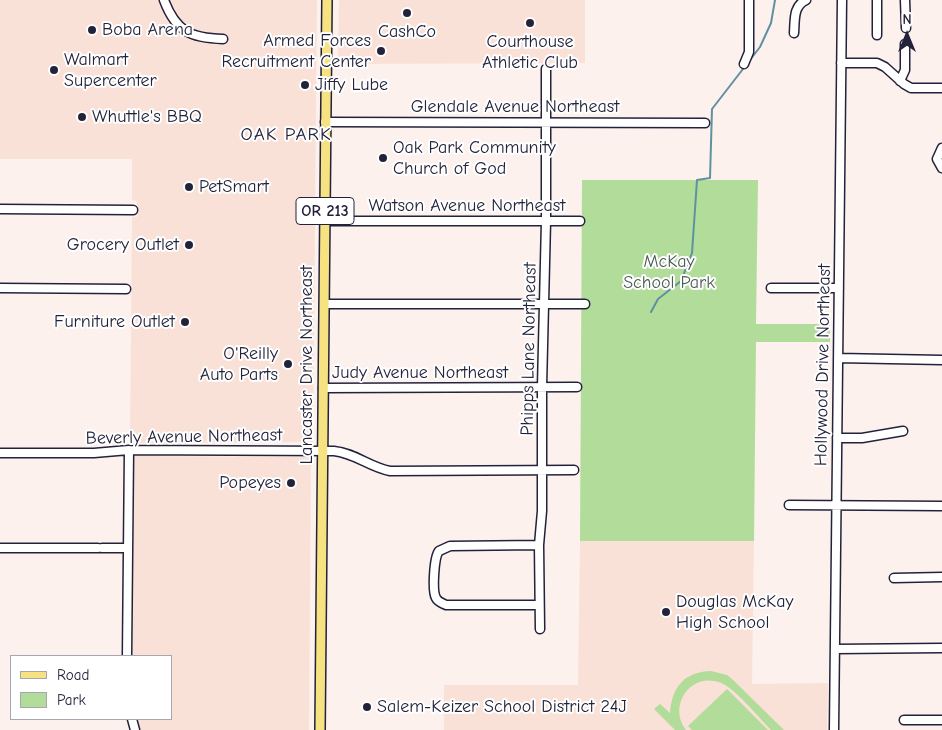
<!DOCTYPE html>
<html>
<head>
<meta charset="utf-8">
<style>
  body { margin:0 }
  #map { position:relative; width:942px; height:730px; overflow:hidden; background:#fcf1ed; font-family:"Comic Neue",sans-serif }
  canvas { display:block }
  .legend { position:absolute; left:10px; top:655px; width:162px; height:65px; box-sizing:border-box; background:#fff; border:1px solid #a7a7b1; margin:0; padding:6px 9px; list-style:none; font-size:15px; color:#22223b }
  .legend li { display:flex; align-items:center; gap:10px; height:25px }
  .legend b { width:25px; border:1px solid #a7a7b1 }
  .north { position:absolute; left:882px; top:10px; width:50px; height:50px; -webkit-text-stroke:4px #fff; paint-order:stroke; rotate:0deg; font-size:14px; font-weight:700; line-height:20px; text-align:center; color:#22223b }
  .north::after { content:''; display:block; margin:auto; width:18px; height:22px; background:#22223b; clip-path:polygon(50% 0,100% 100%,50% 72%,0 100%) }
</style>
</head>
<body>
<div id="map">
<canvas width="942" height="730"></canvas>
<ul class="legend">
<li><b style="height:6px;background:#f7e281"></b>Road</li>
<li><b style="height:14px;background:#b2dc99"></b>Park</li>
</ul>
<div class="north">N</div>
</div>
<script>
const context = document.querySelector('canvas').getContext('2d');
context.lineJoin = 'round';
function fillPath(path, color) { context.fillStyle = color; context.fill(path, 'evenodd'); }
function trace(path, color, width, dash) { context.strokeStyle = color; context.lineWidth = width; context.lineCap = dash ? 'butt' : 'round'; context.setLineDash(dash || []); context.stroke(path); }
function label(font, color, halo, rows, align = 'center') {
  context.font = font + ' "Comic Neue",sans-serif'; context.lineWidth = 4; context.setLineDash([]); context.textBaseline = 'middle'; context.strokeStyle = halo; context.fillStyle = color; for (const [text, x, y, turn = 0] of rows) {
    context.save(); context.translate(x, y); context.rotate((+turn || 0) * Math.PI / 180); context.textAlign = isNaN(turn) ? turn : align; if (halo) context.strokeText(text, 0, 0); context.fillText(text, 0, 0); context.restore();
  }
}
fillPath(new Path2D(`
  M0,0H317L313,442L130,443L132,217H137V201L132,200V159H0Z
  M339,0H585V63L338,64Z
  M134,456L311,457L309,730H139L137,719H171V656H132Z
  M580,541H754L752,684L828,683L827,730H444V685H578Z`), '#f9e1d7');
fillPath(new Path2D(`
  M582,180H758L756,324H830V342H756L754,541H580Z
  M711,671L727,675L732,679L784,730H771C759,718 735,688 721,683C691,671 667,706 686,730H675L654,709L660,704L670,713C672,687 684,672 711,671Z
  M727,689L768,730H692L688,726Z`), '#b2dc99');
trace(new Path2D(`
  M651,312L658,299L681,281L692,253L697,180L710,178L712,109L760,47L771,23L775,0`), '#6091a0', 2);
const minor = new Path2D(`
  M164,0C176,32 191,38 223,39
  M905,0L906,28
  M794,33C795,20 793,6 806,0
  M877,35V0
  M841,63H877L885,67L904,84L911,88H942
  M744,64L749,52V0
  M900,81L905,70V44
  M325,122L705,123
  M942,148L937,159L942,168
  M0,209L133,210
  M324,221H580
  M0,288L126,289
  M771,288H839
  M324,304H585
  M838,358L942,360
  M323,388L577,387
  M837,438H862L903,431
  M0,453H94L129,450L334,451C355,453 369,467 390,471L574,470
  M789,505L942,506
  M0,548H98
  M102,548H128
  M894,578L942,577
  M539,605H446C442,603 438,602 436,598C432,591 434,557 439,551L450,546L539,545
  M540,629L539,545L542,511V387L546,221V69
  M835,649L942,648
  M127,656L129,450
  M132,719L135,730
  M904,720H942
  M834,730L842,0`);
const major = new Path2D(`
  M320,730L327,0`);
trace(minor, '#22223b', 11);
trace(major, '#22223b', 12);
trace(minor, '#fff', 8);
trace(major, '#f7e281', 9);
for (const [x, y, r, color] of [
  [407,13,5,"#22223b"],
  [530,23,5,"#22223b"],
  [92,30,5,"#22223b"],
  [381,51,5,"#22223b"],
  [54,70,5,"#22223b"],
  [305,85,5,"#22223b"],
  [82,117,5,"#22223b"],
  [383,158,5,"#22223b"],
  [189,187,5,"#22223b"],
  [189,245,5,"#22223b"],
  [185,322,5,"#22223b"],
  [288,364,5,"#22223b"],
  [291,483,5,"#22223b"],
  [666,612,5,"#22223b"],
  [367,707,5,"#22223b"]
]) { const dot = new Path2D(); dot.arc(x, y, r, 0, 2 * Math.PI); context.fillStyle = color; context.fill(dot); trace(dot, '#fff', 2); }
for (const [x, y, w] of [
  [325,211,58]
]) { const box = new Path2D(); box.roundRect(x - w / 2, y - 13.5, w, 27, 4); context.fillStyle = '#fff'; context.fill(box); trace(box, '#22223b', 1); }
label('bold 16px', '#22223b', null, [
  ["OR 213",325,211]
]);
label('18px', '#22223b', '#fff', [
  ["Boba Arena",102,30],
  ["CashCo",407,32,"center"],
  ["Armed Forces",371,41,"right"],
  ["Recruitment Center",371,62,"right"],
  ["Courthouse",530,42,"center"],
  ["Athletic Club",530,63,"center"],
  ["Walmart",64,60],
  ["Supercenter",64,81],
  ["Jiffy Lube",315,85],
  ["Whuttle's BBQ",92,117],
  ["Oak Park Community",393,148],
  ["Church of God",393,169],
  ["PetSmart",199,187],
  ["Grocery Outlet",179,245,"right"],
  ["Furniture Outlet",175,322,"right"],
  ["O'Reilly",278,354,"right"],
  ["Auto Parts",278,375,"right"],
  ["Popeyes",281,483,"right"],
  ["Douglas McKay",676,602],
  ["High School",676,623],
  ["Salem-Keizer School District 24J",377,707]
], 'left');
label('18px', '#22223b', '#fff', [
  ["Glendale Avenue Northeast",515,107],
  ["Watson Avenue Northeast",467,206],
  ["Phipps Lane Northeast",529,349,-89],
  ["Lancaster Drive Northeast",307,365,-90],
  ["Hollywood Drive Northeast",823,365,-89],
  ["Judy Avenue Northeast",420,373],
  ["Beverly Avenue Northeast",184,437,-1]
]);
label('18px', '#4d5a57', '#fff', [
  ["McKay",669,262],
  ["School Park",669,283]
]);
context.letterSpacing = '1px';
label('19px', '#22223b', '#fff', [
  ["OAK PARK",286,135]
]);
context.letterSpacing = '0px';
</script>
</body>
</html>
